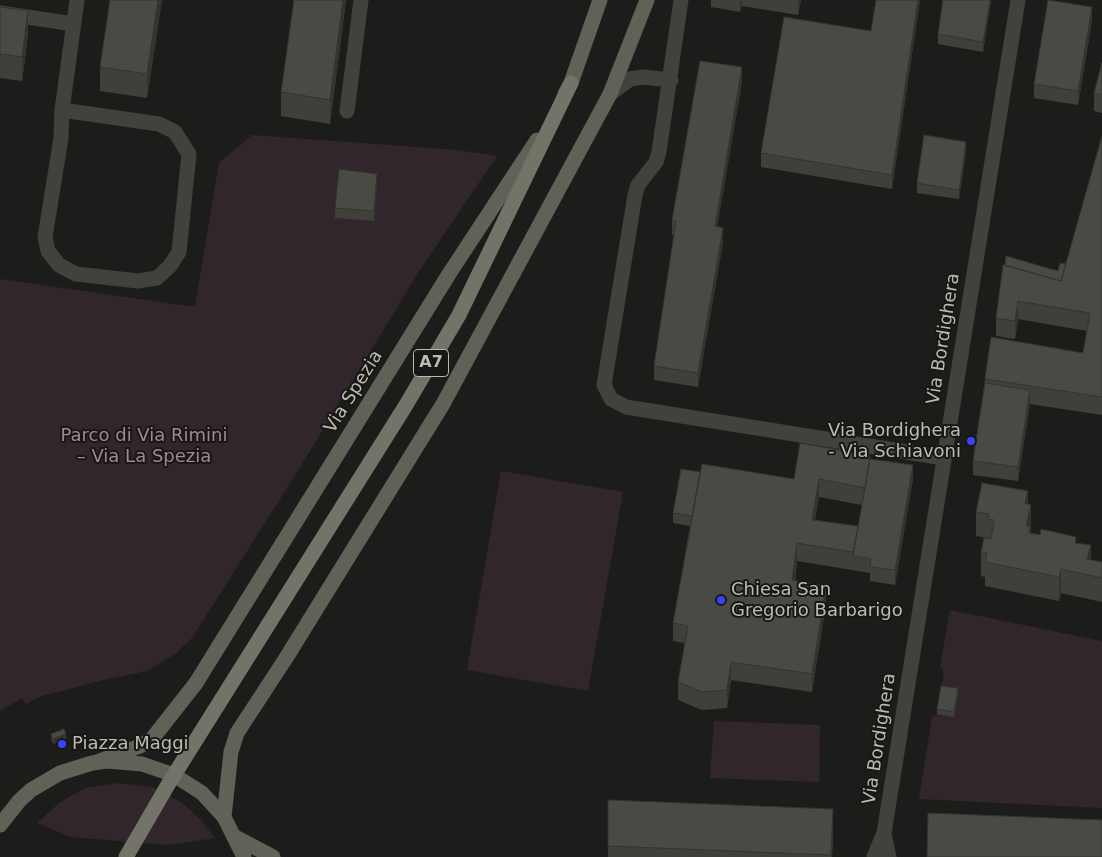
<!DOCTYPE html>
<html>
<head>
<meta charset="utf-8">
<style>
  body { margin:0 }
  canvas { display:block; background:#1c1d1a }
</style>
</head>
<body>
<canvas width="1102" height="857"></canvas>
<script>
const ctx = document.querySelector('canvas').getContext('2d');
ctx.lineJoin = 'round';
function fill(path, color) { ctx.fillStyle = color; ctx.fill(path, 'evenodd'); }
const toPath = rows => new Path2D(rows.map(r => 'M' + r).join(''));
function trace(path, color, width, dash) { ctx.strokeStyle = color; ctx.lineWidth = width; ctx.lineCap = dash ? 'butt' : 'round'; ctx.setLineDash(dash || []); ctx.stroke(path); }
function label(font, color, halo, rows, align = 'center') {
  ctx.font = font + ' "DejaVu Sans",sans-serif'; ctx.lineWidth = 4; ctx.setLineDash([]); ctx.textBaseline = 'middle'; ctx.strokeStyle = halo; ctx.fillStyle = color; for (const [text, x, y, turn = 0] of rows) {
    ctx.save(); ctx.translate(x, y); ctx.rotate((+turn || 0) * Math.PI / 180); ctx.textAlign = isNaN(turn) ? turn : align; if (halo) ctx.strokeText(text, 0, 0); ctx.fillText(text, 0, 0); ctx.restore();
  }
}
const green = toPath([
  [252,135,457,150,497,156,418,273,299,469,192,638,175,654,147,671,103,680,42,696,26,704,22,698,0,711,0,279,195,307,219,163],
  [501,471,623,492,588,691,467,670],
  [950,610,1102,641,1102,808,919,799,932,717,937,714,941,691,944,673,940,667],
  [714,721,820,725,819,782,710,778],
  [118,783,153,787,182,803,200,819,215,838,168,845,71,837,37,823,59,803,85,788]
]);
const minor = toPath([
  [681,0,659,152,656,162,638,185,635,195,604,385,611,399,626,407,944,458],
  [0,13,74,24],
  [610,94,630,79,643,77,671,80],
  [62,110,159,124,175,132,189,154,179,252,170,266,157,278,138,281,76,274,59,265,48,251,45,237,61,138,62,110,77,0],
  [347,111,361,0],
  [884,833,889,857],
  [874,857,884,833,1018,0]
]);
const major = toPath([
  [565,94,571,83,600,0],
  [94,763,140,746,152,739,196,683,449,274,537,140],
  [224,817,231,752,237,733,286,658,443,404,610,94,647,0],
  [0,825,19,801,31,790,60,773,92,763,108,761,142,764,174,775,202,793,224,817,244,857],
  [237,838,273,857]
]);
const highway = toPath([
  [126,857,169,783,406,405,459,315,571,83]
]);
const wall = toPath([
  [110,0,162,0,147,98,100,91,100,67],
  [346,0,330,124,281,116,281,92],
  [711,0,801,0,798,15,742,6,740,12,711,7],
  [920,0,892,189,761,167,761,153,871,31],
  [943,0,991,0,983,52,938,44,938,34],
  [0,7,28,35,22,81,0,78],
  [1092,21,1078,105,1034,98,1034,84],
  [1102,63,1102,113,1094,111,1094,93],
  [742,82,717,227,723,242,698,387,654,380,654,366,674,235,672,235,672,220],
  [1102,136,1102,415,1030,404,1018,481,973,475,973,461,985,379,1083,353,1087,331,1018,319,1015,339,996,336,996,318,1058,271,1066,264],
  [966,151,959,199,917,193,917,183],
  [377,183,374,221,335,218,335,208],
  [870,459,913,479,895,585,870,581,870,573,797,561,795,581,826,604,812,692,731,680,727,708,702,710,678,700,678,682,685,643,673,641,673,623,690,526,673,523,673,513,700,472,794,479],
  [819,497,862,505,858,526,815,520],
  [1028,504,1031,529,1030,533,1076,543,1091,560,1102,562,1102,602,1061,593,1059,601,985,586,985,577,981,576,981,552,988,538,976,536,976,512],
  [958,693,954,717,937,714,937,709],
  [51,734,66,739,53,744,51,739],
  [608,800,833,839,832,857,608,857]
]);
const shadedWall = toPath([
  [158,0,162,0,147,98,147,74],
  [343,0,346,0,330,124,330,100],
  [740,0,742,0,742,6,740,12],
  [799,0,801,0,798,15,798,1],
  [918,0,920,0,892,189,892,175],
  [990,0,991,0,983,52,983,42],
  [1092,7,1092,21,1078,105,1078,91],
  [28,11,28,35,22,81,22,57],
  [742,67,742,82,715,240,715,226],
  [966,142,966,151,959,199,959,190],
  [377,174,377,183,374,221,374,211],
  [723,228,723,242,698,387,698,373],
  [1018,301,1018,319,1015,339,1015,321],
  [1030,390,1030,404,1018,481,1018,467],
  [913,465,913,479,895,585,895,570],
  [819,479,819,497,812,538,812,520],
  [1028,491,1028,515,1025,503],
  [1031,505,1031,529,1030,551,1026,526],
  [797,543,797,561,792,598,792,580],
  [1091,545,1091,570,1087,559],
  [1061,569,1061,593,1059,601,1059,577],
  [826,586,826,604,812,692,812,674],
  [731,662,731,680,727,708,727,690],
  [958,688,958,693,954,717,954,712],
  [66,734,66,739,53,744,53,739],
  [833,809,833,839,832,857,831,857]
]);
const building = toPath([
  [110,0,158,0,147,74,100,67,110,0],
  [294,0,343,0,330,100,281,92,294,0],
  [876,0,918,0,892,175,761,153,784,17,871,31,876,0],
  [943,0,990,0,983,42,938,34,943,0],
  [1048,0,1092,7,1078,91,1034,84,1048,0],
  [0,7,28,11,22,57,0,54,0,7],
  [700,61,742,67,715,226,723,228,698,373,654,366,676,221,672,220,700,61],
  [1102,63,1102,95,1094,93,1102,63],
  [924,135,966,142,959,190,917,183,924,135],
  [1102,136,1102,397,985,379,991,337,1083,353,1090,313,1018,301,1015,321,996,318,1003,265,1061,281,1102,136],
  [339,169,377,174,374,211,335,208,339,169],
  [1006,256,1058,271,1060,263,1066,264,1061,281,1005,265,1006,256],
  [985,383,1030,390,1018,467,973,461,985,383],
  [800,443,870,455,865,488,819,479,812,520,858,526,853,552,797,543,792,580,826,586,812,674,731,662,727,690,702,692,678,682,688,626,673,623,702,464,794,479,800,443],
  [870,459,913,465,895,570,870,567,871,559,853,556,870,459],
  [681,469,700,472,692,516,673,513,681,469],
  [982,483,1028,491,1025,503,1031,505,1026,526,1030,527,1029,533,1040,535,1041,529,1076,537,1075,543,1091,545,1087,559,1102,562,1102,578,1061,569,1059,577,985,562,987,553,981,552,984,538,991,539,994,520,988,519,989,514,976,512,982,483],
  [941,686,958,688,954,712,937,709,941,686],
  [64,729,66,734,53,739,51,734,64,729],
  [608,800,833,809,831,855,608,846,608,800],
  [928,813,1102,820,1102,857,927,857,928,813]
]);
const markers = [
  [971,441,5,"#3a44f6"],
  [721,600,5,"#3a44f6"],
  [62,744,5,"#3a44f6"]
];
const shields = [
  [431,363,35]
];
const shieldNames = [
  ["A7",431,363]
];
const streetNames = [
  ["Via Bordighera",944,339,-81],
  ["Via Spezia",354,392,-58],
  ["Via Bordighera",880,739,-81]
];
const poiNames = [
  ["Via Bordighera",961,431,"right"],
  ["- Via Schiavoni",961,452,"right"],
  ["Chiesa San",731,590],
  ["Gregorio Barbarigo",731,611],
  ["Piazza Maggi",72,744]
];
const parkNames = [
  ["Parco di Via Rimini",144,436],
  ["– Via La Spezia",144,457]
];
fill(green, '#30262c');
trace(minor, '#41423b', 15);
trace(major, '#606157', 15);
trace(highway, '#737367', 15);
fill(wall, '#3f403a');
fill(shadedWall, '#333430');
fill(building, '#494a44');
trace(building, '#333430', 1);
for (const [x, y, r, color] of markers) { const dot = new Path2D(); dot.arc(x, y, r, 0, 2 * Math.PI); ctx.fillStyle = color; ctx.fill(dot); trace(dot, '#171815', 2); }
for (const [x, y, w] of shields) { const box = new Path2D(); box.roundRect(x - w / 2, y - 13.5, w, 27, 4); ctx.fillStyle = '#171815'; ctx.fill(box); trace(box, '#bcbcad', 1); }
label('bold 16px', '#bcbcad', null, shieldNames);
label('18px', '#bcbcad', '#171815', streetNames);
label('18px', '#bcbcad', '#171815', poiNames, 'left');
label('18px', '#a7849b', '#171815', parkNames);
</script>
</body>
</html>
